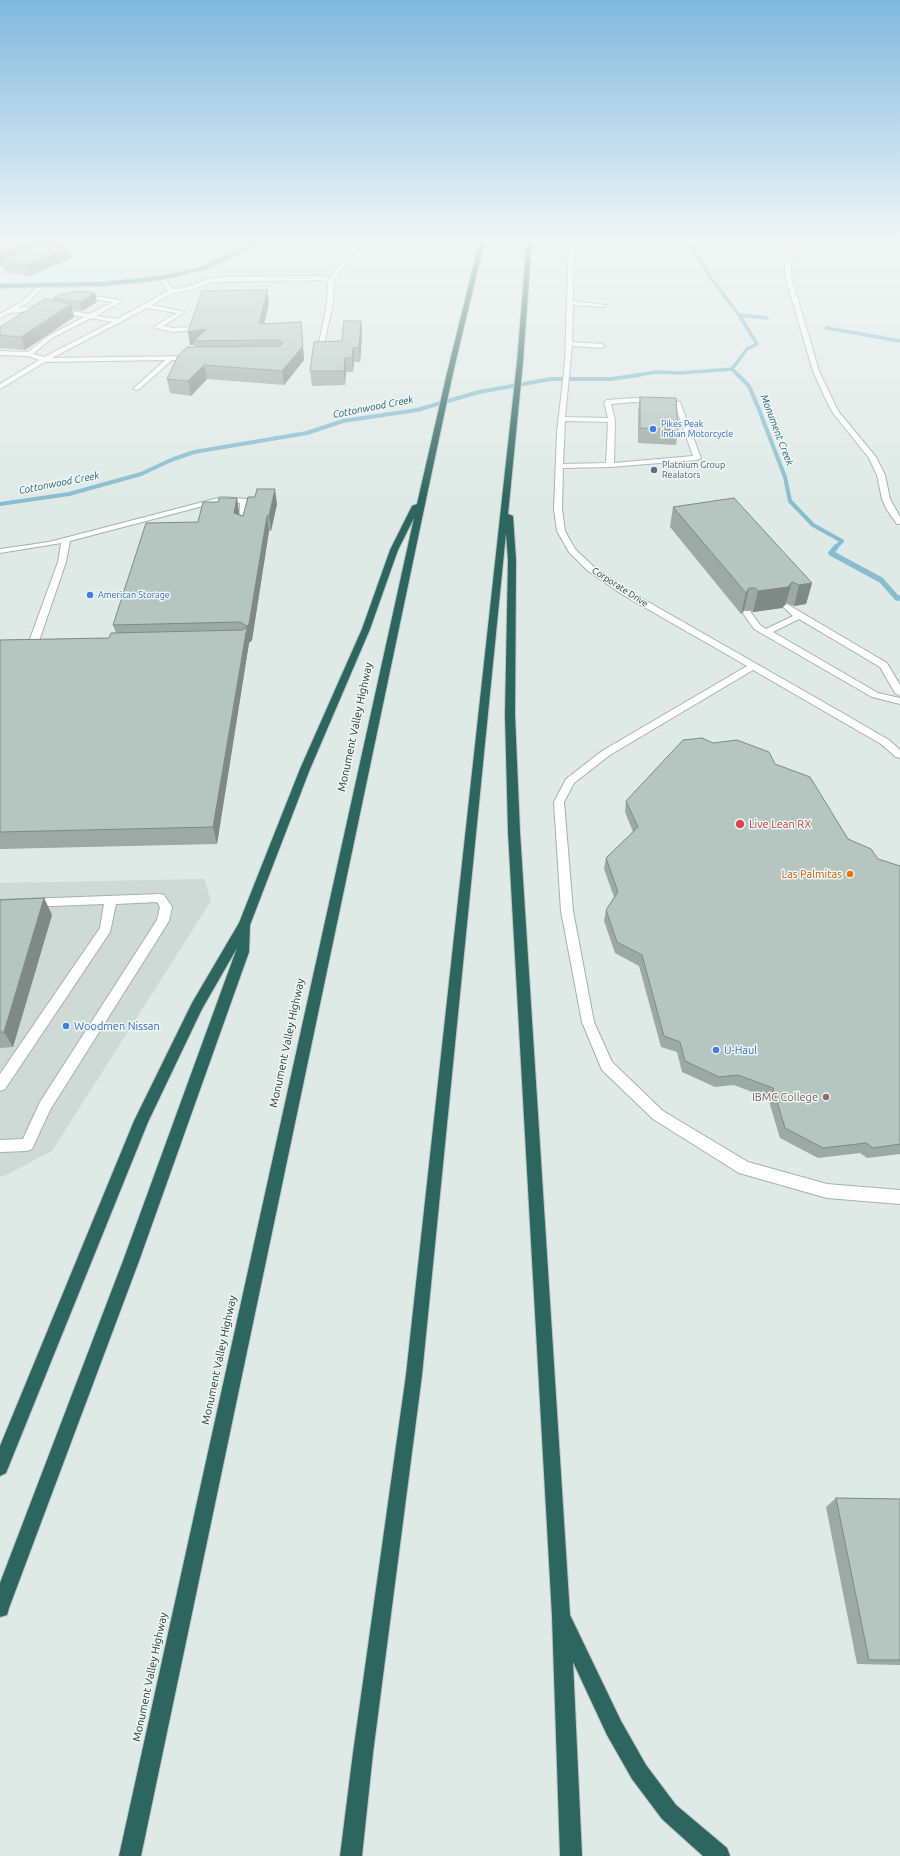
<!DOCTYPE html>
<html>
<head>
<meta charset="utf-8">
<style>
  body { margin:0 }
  canvas { display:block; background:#dfeae6 }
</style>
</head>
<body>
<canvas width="900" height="1856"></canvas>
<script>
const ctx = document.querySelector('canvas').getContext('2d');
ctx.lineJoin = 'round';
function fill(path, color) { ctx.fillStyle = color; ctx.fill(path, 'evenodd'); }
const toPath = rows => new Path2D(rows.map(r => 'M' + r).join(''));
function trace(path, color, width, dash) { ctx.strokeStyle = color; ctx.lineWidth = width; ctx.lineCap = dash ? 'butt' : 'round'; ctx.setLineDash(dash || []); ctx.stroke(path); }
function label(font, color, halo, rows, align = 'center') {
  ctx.font = font + ' Ubuntu,sans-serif'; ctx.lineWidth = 3; ctx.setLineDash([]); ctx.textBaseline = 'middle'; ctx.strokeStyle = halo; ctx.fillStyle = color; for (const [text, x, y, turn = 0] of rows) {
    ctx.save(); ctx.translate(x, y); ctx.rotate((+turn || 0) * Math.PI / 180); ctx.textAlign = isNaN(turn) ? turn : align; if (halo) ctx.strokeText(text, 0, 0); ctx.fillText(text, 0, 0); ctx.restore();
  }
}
const built = toPath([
  [204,879,211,901,52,1151,4,1176,0,1177,0,883]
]);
const streamFar2 = toPath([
  [687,239,711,278,739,315,757,344,747,349,732,369],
  [739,315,767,318],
  [827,328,900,341],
  [732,369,739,376],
  [633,376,656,372,680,373,732,369]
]);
const streamFar1 = toPath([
  [738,375,749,386,758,407,785,477,790,501,813,525,842,541,835,548],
  [0,504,69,494,141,474,171,460,194,452,307,433,343,421,417,410,479,392,551,379,611,379,639,375]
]);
const stream = toPath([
  [836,547,831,553,881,580,897,598,900,598]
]);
const minor = toPath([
  [569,239,601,239,596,244,574,244,573,301,606,305,603,307,573,305,572,342,602,344,605,346,602,348,572,346,565,417,608,418,604,402,607,400,634,398,680,402,701,458,697,460,610,467,563,468,562,509,565,531,575,549,594,567,629,591,846,715,889,740,900,750,900,758,896,757,881,744,753,670,610,755,574,783,564,802,573,911,594,1022,612,1062,663,1111,748,1162,827,1184,900,1190,900,1204,827,1198,739,1173,653,1119,602,1070,582,1022,561,911,554,802,566,779,602,751,747,666,623,595,588,571,569,552,557,531,554,509,557,432,565,363,569,239],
  [634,402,675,405,693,456,614,463,615,420,611,404,634,402],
  [565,421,608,422,606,463,563,464,565,421],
  [822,239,830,239,799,253,791,265,791,276,819,371,838,411,876,457,885,475,890,499,900,517,900,524,897,524,887,510,882,499,877,475,869,458,833,413,826,400,813,371,785,276,785,265,795,251,822,239],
  [357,243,362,244,334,280,333,303,324,344,319,343,327,303,328,281,321,280,213,282,187,291,173,293,152,305,185,312,163,326,174,328,192,327,194,328,194,330,174,332,155,328,155,326,177,313,147,308,52,358,192,356,195,358,192,360,172,360,138,390,133,389,165,360,45,362,0,389,0,384,39,360,28,356,0,355,0,351,28,352,48,336,84,317,40,310,10,313,0,318,0,314,23,301,39,285,44,286,27,303,18,308,40,306,89,314,113,302,78,297,80,294,121,300,121,302,96,316,117,319,168,291,159,277,163,277,173,289,184,288,212,278,226,277,321,276,330,278,357,243],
  [91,318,112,322,44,357,33,354,52,338,91,318],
  [20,261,22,264,0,272,0,268,20,261],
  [222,497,247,499,246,526,239,524,240,503,222,501,70,541,66,562,37,647,35,649,29,649,27,647,58,562,61,543,0,553,0,549,49,542,222,497],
  [787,604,887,663,900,685,900,696,895,693,880,667,799,619,773,632,878,693,900,698,900,704,872,697,754,629,743,613,744,611,750,611,760,625,766,629,793,616,783,607,787,604],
  [160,894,164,895,172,907,169,921,50,1110,32,1149,27,1151,0,1152,0,1140,23,1139,40,1102,157,920,160,907,157,902,116,904,110,932,5,1089,0,1091,0,1074,100,928,104,904,0,908,0,900,160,894]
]);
const major = toPath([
  [263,239,270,239,206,269,161,280,103,286,0,288,0,284,103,282,161,276,202,267,263,239]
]);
const highway = toPath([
  [480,239,485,239,453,373,428,490,141,1856,119,1856,414,518,398,550,370,629,310,769,250,925,249,952,139,1261,9,1608,7,1615,0,1617,0,1583,123,1261,237,948,202,1009,148,1122,6,1473,0,1476,0,1446,134,1121,192,1003,239,923,300,769,362,629,390,550,412,506,417,504,447,373,480,239],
  [527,239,532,239,523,362,508,514,513,516,516,560,515,715,520,832,570,1615,621,1721,646,1765,676,1805,727,1848,730,1856,703,1856,662,1819,632,1779,607,1735,573,1662,582,1856,560,1856,552,1616,508,832,505,715,508,560,506,533,422,1375,373,1753,362,1856,340,1856,353,1753,406,1375,517,362,527,239]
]);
const wall = toPath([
  [0,239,85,239,53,243,72,258,29,276,5,272,3,265,0,266],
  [267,290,269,303,264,324,301,322,304,360,284,385,207,379,191,396,170,393,167,379,195,347,194,345,190,345,202,291],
  [53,298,97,302,82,311,73,310,74,317,25,350,0,348,0,327,54,301],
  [361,321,362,334,360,362,354,362,353,372,346,372,345,385,312,386,310,371,342,341],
  [640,397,678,430,676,445,638,443,638,411],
  [237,498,239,514,243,516,277,504,271,531,269,531,252,640,249,643,217,844,0,849,0,640,109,638,116,633,113,625,198,522,218,502],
  [673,507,812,583,806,604,794,606,786,603,782,608,753,612,750,610,744,610,741,614,670,527],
  [713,743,775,764,848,839,878,859,900,866,900,1154,867,1158,860,1153,818,1158,780,1138,768,1098,734,1085,715,1087,682,1072,677,1052,661,1047,639,966,615,953,604,921,606,910,614,897,604,869,606,858,633,832,625,812,626,801],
  [44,898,52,915,13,1047,0,1048,0,900],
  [836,1498,900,1499,900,1665,857,1664,826,1507]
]);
const shadedWall = toPath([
  [19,239,85,239,43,245,42,241,37,240,39,252,2,260,3,265,0,266,0,254],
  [70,247,72,258,29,276,26,265],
  [267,290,269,303,261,337,259,324],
  [95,293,97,302,82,311,80,302],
  [71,304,74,317,25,350,21,337],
  [361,321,362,334,360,362,359,348],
  [301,322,304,360,284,385,282,371],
  [206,329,194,341,194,345,190,345,188,332],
  [353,348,354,362,353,372,352,358],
  [345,358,346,372,345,385,344,371],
  [204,365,207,379,191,396,188,381],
  [275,489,277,504,271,531,269,516],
  [237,498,239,513,237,529,234,513],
  [267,516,269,531,252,640,249,643,247,626],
  [792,582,786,603,782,608,753,612,758,591],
  [812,583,806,604,794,606,799,585],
  [749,588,744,610,741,614,746,593],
  [247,627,249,643,217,844,213,827],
  [44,898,52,915,13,1047,4,1032]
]);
const building = toPath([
  [0,239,33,239,70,247,26,265,2,260,43,244,42,241,37,240,0,254,0,239],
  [267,290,259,324,301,322,303,346,282,371,204,365,188,381,167,379,178,356,187,347,280,346,283,343,278,340,194,341,206,329,188,332,202,291,267,290],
  [77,291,95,293,80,302,53,298,62,294,77,291],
  [45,299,71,304,21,337,0,335,0,327,45,299],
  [344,321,361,321,359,348,353,348,352,358,345,358,344,371,310,371,314,342,342,341,344,321],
  [640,397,676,398,678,430,640,428,640,397],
  [257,489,275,489,269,516,267,516,249,624,247,626,240,622,113,625,146,523,198,522,203,502,218,502,219,498,237,498,234,513,243,516,248,497,255,497,257,489],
  [734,498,812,583,799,585,792,582,788,587,758,591,755,588,749,588,746,593,673,507,734,498],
  [247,627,213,827,0,832,0,640,109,638,111,633,243,630,247,627],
  [702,738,713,743,737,740,769,752,775,764,810,777,848,839,871,849,878,859,900,866,900,1144,873,1148,866,1143,823,1148,785,1128,773,1088,738,1075,719,1077,685,1061,680,1042,664,1036,642,955,617,942,606,910,618,892,606,858,638,827,626,801,683,740,702,738],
  [44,898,4,1032,0,1032,0,900,44,898],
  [836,1498,900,1499,900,1660,869,1660,836,1498]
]);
const markers = [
  [653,429,4,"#3f7fe0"],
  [654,470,4,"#5c6f8a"],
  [90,595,4,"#3f7fe0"],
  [740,824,5,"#e0444e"],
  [850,874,4,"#e8710a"],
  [66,1026,4,"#3f7fe0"],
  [716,1050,4,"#3f7fe0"],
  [826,1097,4,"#8d6e63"]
];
const farShopnames = [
  ["Pikes Peak",661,424],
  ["Indian Motorcycle",661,434],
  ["American Storage",98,595]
];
const farServicenames = [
  ["Platnium Group",662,465],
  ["Realators",662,475]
];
const farStreetnames = [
  ["Corporate Drive",620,587,33]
];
const farWaternames = [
  ["Cottonwood Creek",373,407,-11],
  ["Monument Creek",777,430,69],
  ["Cottonwood Creek",59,483,-11]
];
const streetNames = [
  ["Monument Valley Highway",355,727,-78],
  ["Monument Valley Highway",287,1043,-78],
  ["Monument Valley Highway",219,1360,-78],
  ["Monument Valley Highway",150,1677,-78]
];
const healthNames = [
  ["Live Lean RX",749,824]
];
const foodNames = [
  ["Las Palmitas",842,874]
];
const shopNames = [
  ["Woodmen Nissan",74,1026],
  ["U-Haul",724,1050]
];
const educationNames = [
  ["IBMC College",818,1097]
];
fill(built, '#cedad5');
trace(streamFar2, '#87becf', 3.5);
trace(streamFar1, '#87becf', 4);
trace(stream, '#87becf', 5.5);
trace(minor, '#a2b2ad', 2);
trace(major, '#bcc4c2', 2);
trace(highway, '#bcc4c2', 2);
fill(minor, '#fff');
fill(major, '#649f95');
fill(highway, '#2d665e');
fill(wall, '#9ca9a4');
fill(shadedWall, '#7f8a86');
fill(building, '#b5c5bf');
trace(building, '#7f8a86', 1);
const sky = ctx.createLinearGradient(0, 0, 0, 499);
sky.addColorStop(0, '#81b8de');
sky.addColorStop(0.48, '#f1f6f4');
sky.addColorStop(1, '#f1f6f400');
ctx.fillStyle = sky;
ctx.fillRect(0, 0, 900, 499);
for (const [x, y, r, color] of markers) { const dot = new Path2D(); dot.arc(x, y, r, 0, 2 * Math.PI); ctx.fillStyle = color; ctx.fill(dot); trace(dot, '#f0f7f4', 1.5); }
label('9px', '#366cbe', '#f0f7f4', farShopnames, 'left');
label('9px', '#4e5e75', '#f0f7f4', farServicenames, 'left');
label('9px', '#213a35', '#f0f7f4', farStreetnames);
label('italic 10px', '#1c5f74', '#f0f7f4', farWaternames);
label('11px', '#213a35', '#f0f7f4', streetNames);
label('11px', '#be3a42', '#f0f7f4', healthNames, 'left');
label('11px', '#c56008', '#f0f7f4', foodNames, 'right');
label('11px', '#366cbe', '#f0f7f4', shopNames, 'left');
label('11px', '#785e54', '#f0f7f4', educationNames, 'right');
</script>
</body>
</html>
